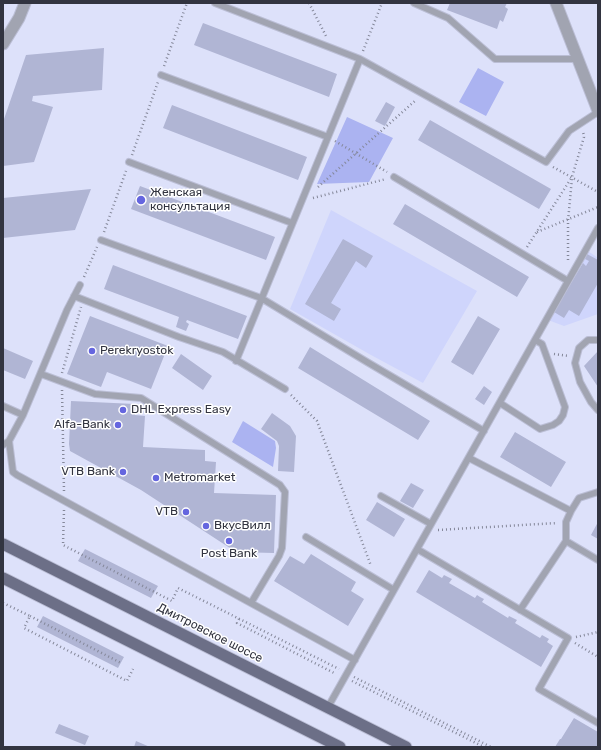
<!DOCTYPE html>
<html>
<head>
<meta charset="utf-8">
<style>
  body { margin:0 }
  #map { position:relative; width:601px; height:750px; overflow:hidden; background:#dde1fa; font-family:Rubik,sans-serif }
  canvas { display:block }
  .frame { position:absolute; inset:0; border:4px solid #323440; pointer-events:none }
</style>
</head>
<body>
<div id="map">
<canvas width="601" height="750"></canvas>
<div class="frame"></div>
</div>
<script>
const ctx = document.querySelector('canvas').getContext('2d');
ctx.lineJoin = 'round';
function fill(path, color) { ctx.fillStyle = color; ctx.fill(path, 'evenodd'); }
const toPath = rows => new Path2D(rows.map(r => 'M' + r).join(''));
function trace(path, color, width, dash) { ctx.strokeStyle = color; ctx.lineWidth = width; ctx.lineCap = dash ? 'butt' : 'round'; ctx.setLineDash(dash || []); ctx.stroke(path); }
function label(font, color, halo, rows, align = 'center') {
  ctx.font = font + ' Rubik,sans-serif'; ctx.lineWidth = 3; ctx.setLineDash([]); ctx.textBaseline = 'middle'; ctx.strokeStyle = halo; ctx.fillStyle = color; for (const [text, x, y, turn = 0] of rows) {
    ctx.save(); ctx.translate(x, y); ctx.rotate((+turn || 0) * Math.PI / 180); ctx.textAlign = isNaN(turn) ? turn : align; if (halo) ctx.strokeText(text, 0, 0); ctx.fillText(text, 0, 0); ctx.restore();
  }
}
const built = toPath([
  [331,210,477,291,423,383,371,355,290,309],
  [588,251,598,258,598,314,564,326,548,320]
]);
const green = toPath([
  [478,68,504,82,486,116,459,102],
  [347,117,393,138,369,182,317,184],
  [243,421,275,441,276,448,273,467,232,442]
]);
const building = toPath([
  [450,3,507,3,505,7,508,9,503,22,500,20,497,29,447,10],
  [203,23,337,74,329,97,194,45],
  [104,48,102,90,33,96,32,101,53,107,34,162,3,166,3,122,26,55],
  [386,102,395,107,385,126,375,121],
  [172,105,307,157,298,180,163,128],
  [430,120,551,189,539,209,418,140],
  [140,186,275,237,266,260,131,209],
  [91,189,75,230,3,238,3,198],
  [405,204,529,277,517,297,393,224],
  [343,239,373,256,366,268,356,261,331,303,341,309,334,321,305,304],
  [587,254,598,260,598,283,579,316,569,310,564,318,554,312,583,263,586,266,589,261,585,259],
  [113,265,247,316,238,339,187,320,186,322,189,324,186,331,176,327,179,317,104,289],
  [90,316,168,346,151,389,107,372,101,387,67,374],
  [478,316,500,329,473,375,451,362],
  [310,347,430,421,418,440,298,368],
  [3,348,33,361,25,379,3,370],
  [598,351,598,387,584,366],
  [181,354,212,376,203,390,172,368],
  [484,386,492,392,484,405,475,399],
  [71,401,135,404,135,415,145,416,143,447,205,450,205,461,216,462,214,493,276,495,274,553,236,552,141,490,70,451,69,444],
  [272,413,290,426,296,436,294,472,278,471,279,446,277,441,261,429],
  [515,432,566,462,551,487,500,457],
  [411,483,424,490,413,508,400,501],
  [377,502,405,519,394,537,366,520],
  [598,522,598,539,591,535],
  [85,549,158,586,151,598,78,561],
  [311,554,356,582,351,591,364,599,348,626,274,581,290,556,304,564],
  [429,570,442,578,444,575,452,579,449,583,475,598,477,595,480,597,484,599,482,602,508,618,509,616,517,620,515,623,540,638,542,635,549,639,547,642,553,646,541,667,416,592],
  [43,616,124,657,118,668,37,627],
  [574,718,598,732,598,747,555,747,560,739,561,739],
  [59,724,89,736,85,745,55,733],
  [136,741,150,747,134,747]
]);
const path = toPath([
  [309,3,326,36],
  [363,51,382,3],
  [164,66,187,3],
  [335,141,387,172],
  [132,155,158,82],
  [553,167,598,192],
  [318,187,416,100],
  [313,198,386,179],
  [104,232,126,171],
  [537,232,598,207],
  [527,247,572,177,584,137,583,131],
  [568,260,568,221,572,178],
  [84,277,97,247],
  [554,354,569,356],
  [62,373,81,307],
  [62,390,64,491],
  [291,395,317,421,371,566],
  [64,510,63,545,172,601,178,588,339,669],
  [438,530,557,523],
  [3,603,30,616,24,628,127,681,133,669],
  [30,616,121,663],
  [239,619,237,623,336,674],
  [576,637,598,632],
  [575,643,598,657],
  [354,677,491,747],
  [352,681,484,747]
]);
const service = toPath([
  [215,3,360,59,546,162,569,131,598,112],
  [414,3,448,18,495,59,578,59],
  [161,75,328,137],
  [129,162,292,223],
  [394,177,568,281],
  [101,240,261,298,367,362,484,431],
  [74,296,179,337,223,352,285,389],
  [598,340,588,340,579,348,575,363,580,382,591,402,598,410],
  [236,361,360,59],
  [41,374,95,394,141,398,280,485,285,492,282,548,279,556,251,603],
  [500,403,540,429,553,425,559,421,563,415,565,407,542,344,535,340],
  [3,406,23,415],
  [9,441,13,472,17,475,355,660],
  [3,445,9,441,23,415,67,310,80,285],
  [469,458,571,511,579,498,598,492],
  [381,496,431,524],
  [571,511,566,522,566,541,598,560],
  [306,537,394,590],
  [417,549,568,638,539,689,598,723],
  [520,610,566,541],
  [328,707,598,228]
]);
const minor = toPath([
  [3,44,19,18,25,3]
]);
const tertiary = toPath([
  [556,3,598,111]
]);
const primary = toPath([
  [3,544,406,747],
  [3,578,340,747]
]);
const markers = [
  [141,200,5,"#6566df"],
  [92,351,4,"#6566df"],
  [123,410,4,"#6566df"],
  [118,425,4,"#6566df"],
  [123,472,4,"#6566df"],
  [156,478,4,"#6566df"],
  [186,512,4,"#6566df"],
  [206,526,4,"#6566df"],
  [229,541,4,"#6566df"]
];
const poiNames = [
  ["Женская",150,193],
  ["консультация",150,207],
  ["Perekryostok",100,351],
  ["DHL Express Easy",131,410],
  ["Alfa-Bank",110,425,"right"],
  ["VTB Bank",115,472,"right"],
  ["Metromarket",164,478],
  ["VTB",178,512,"right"],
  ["ВкусВилл",214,526],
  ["Post Bank",229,554,"center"]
];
const streetNames = [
  ["Дмитровское шоссе",210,633,27]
];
fill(built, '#cfd5fc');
fill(green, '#abb3f1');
fill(building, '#b0b5d4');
trace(service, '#bbbed5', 8);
trace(minor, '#bbbed5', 13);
trace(tertiary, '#bbbed5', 13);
trace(primary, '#bbbed5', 13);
trace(path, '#848799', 2.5, [1, 3]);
trace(service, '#a1a4b1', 6);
trace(minor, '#a1a4b1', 11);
trace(tertiary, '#a1a4b1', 11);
trace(primary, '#6c6f87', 11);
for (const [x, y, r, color] of markers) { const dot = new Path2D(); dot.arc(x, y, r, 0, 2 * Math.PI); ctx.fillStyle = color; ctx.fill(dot); trace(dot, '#fff', 1.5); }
label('12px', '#323440', '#fff', poiNames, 'left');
label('12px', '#323440', '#fff', streetNames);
</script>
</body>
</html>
